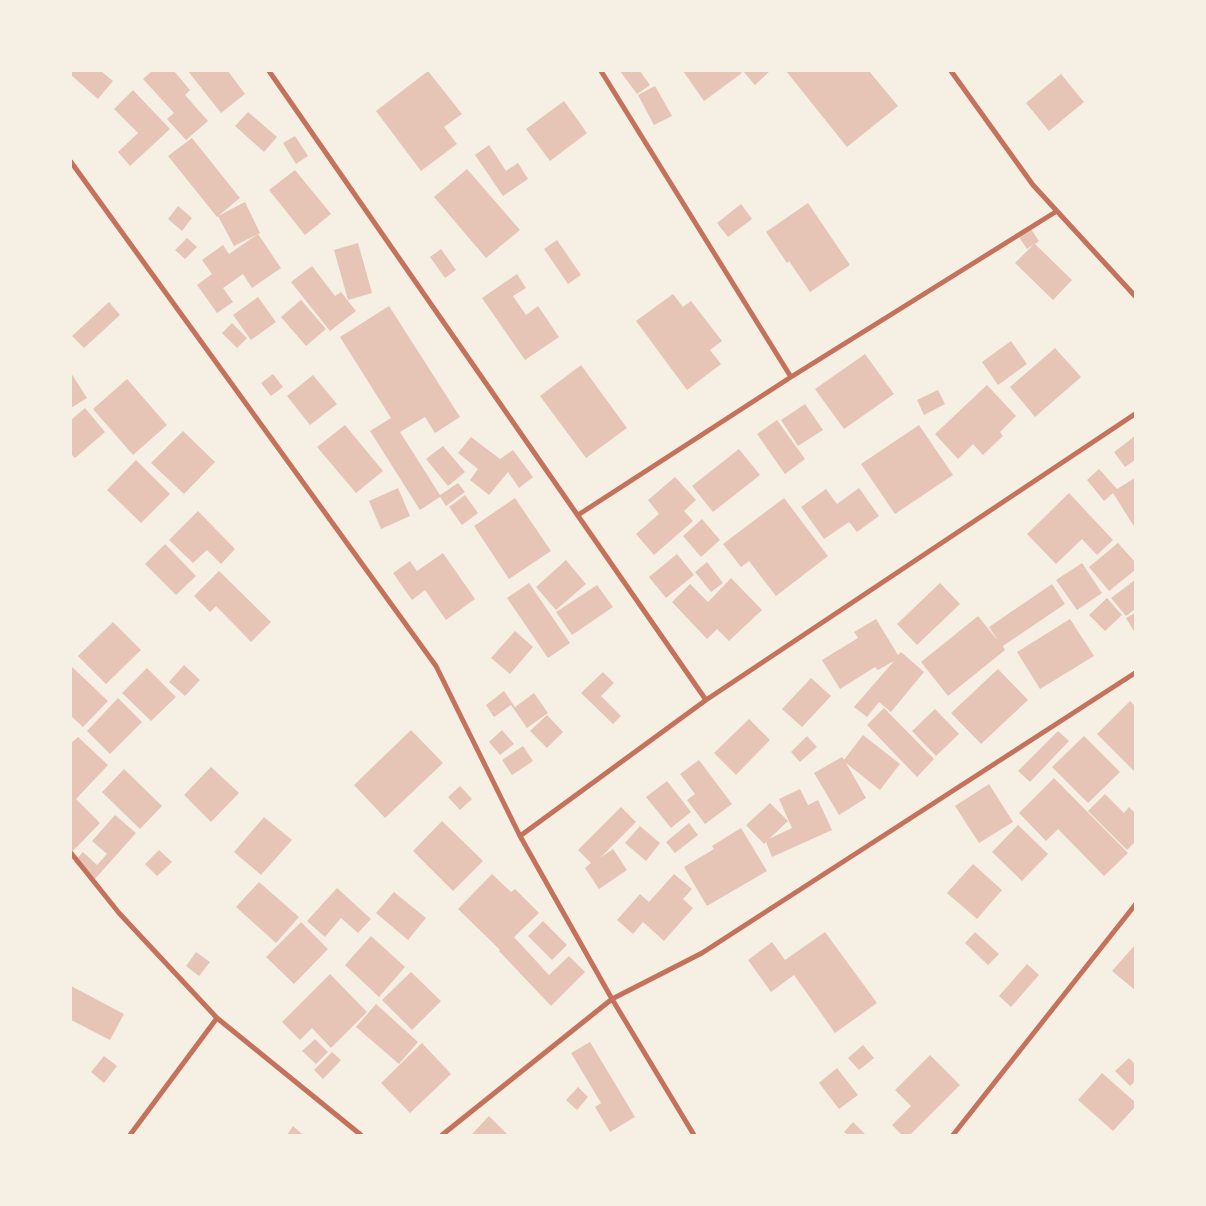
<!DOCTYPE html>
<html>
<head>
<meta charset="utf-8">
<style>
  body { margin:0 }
  #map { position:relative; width:1206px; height:1206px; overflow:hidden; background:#f6efe4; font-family:"Exo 2",sans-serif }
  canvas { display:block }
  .frame { position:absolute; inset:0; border:72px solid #f6efe4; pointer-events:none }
</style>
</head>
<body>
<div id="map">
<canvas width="1206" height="1206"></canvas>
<div class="frame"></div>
</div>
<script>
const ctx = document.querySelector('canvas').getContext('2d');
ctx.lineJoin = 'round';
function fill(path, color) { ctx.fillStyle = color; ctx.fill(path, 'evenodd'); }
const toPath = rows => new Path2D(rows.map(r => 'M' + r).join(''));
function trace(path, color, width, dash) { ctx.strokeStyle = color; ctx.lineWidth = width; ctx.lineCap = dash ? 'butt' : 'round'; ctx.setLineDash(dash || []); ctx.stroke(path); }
const building = toPath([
  [71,71,101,71,113,81,98,99,71,75],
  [152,71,174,71,190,90,185,95,208,121,186,140,167,119,174,113,143,79],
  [188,71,228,71,245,94,221,113],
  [428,71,462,114,444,127,457,144,421,171,376,111],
  [620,71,640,71,650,85,637,94],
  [683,71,740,71,742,73,704,101],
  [743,71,770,71,755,85],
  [786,71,869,71,898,106,847,147],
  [1061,74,1084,102,1049,131,1026,103],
  [655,86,672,116,654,125,638,95],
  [133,90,170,129,130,166,118,152,138,133,114,109],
  [564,101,587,133,550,161,526,129],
  [248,112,277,137,264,152,235,126],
  [295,136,308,156,296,164,283,143],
  [192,138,240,198,217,217,168,156],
  [489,145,506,171,518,163,528,179,503,196,475,155],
  [467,169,520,230,486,258,434,197],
  [295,170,331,214,305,235,269,190],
  [245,202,260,233,234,246,218,216],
  [808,203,850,265,810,292,789,261,787,263,766,232],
  [741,204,752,219,728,237,717,223],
  [178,206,192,218,182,231,168,219],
  [1031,229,1039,241,1035,244,1072,280,1053,300,1015,263,1034,244,1027,249,1019,237],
  [258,234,281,268,252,288,243,274,223,288,233,302,217,313,197,285,212,274,202,260,223,245,229,254],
  [187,238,197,247,185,259,175,250],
  [557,240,581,275,568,284,544,249],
  [358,243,372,293,348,300,334,250],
  [441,249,456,270,445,278,430,257],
  [312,266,335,296,341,292,356,311,330,331,291,282],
  [517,274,526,288,513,296,526,315,538,306,559,337,525,360,482,298],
  [673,294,683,307,691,301,722,341,710,350,721,364,687,390,636,321],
  [258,297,276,322,251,340,233,315],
  [301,300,326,329,306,346,281,317],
  [109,302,120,315,84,348,72,336],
  [389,306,460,417,435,433,425,417,400,432,440,495,458,483,465,492,446,506,440,497,420,510,370,431,391,418,340,337],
  [232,323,247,338,237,348,222,333],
  [1011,341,1027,364,998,385,982,362],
  [1055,348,1081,377,1035,417,1010,387],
  [865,354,894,394,844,429,815,389],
  [581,365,627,428,586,458,540,396],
  [71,373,87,398,71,408],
  [273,374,283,387,271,396,261,383],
  [313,375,337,404,310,425,287,396],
  [127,379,167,425,133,455,93,409],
  [987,385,1016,416,1000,432,1003,436,983,455,973,444,958,459,935,434],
  [938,390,945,404,924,415,917,400],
  [805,404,823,430,798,446,781,420],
  [85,408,105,432,75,458,71,454,71,420],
  [777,420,805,459,785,474,757,434],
  [345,425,383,471,356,493,317,447],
  [919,425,953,475,895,514,861,464],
  [183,431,215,462,184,494,151,463],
  [1135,436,1135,460,1125,467,1114,452],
  [471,437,500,459,513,450,533,477,519,488,508,472,489,495,470,480,478,469,458,453],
  [443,446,465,472,448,486,426,459],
  [739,449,760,475,713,512,692,486],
  [136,460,170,494,141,523,107,490],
  [1099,469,1117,489,1135,478,1135,528,1113,493,1104,501,1087,480],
  [675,477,696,500,684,511,693,521,654,555,636,534,659,514,648,500],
  [398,488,410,516,381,529,369,501],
  [859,488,879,516,857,532,849,522,824,539,801,507,826,489,837,504],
  [1069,493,1113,540,1097,555,1082,539,1056,564,1027,534],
  [465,495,478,513,462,525,449,507],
  [515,498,551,551,509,579,474,526],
  [784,498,828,556,776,596,749,561,741,567,723,544],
  [198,511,235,549,221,564,207,550,193,563,169,540],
  [702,519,720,540,701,557,683,536],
  [1118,543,1135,562,1135,570,1109,591,1089,567],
  [165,544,196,576,176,595,145,564],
  [443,553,475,599,446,620,425,590,412,600,393,573,410,561,417,571],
  [677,554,694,575,666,598,649,577],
  [566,560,586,584,556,610,536,587],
  [707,562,723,583,711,592,695,572],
  [1082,563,1102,593,1077,610,1056,580],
  [219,571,271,622,251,642,216,606,210,612,194,596],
  [731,578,762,610,729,641,717,629,707,639,672,602,690,584,708,602],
  [1135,580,1135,609,1126,616,1111,598],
  [529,583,570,643,548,658,507,598],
  [940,583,960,604,917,645,897,624],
  [1052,584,1065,604,1003,646,1005,650,948,696,921,662,978,616,999,642,989,627],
  [597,585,613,607,572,635,556,612],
  [1107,598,1122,615,1105,631,1089,615],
  [1135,613,1135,633,1126,618],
  [876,619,898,655,901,652,924,672,891,712,879,702,867,717,854,707,894,661,878,670,875,667,840,689,822,660,858,638,854,632],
  [1070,619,1094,656,1040,689,1017,652],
  [113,622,141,650,106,684,78,656],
  [515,631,533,647,510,674,491,658],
  [184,665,200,680,185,696,169,682],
  [71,666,108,701,83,727,71,716],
  [147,668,176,697,151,721,122,693],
  [998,669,1028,700,981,744,951,713],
  [603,672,614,683,601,696,621,716,613,724,581,693],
  [811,678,831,696,802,727,782,709],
  [504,691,515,707,534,693,548,713,527,728,511,705,494,717,486,705],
  [118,698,142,722,110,754,87,731],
  [1130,701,1135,706,1135,772,1097,734],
  [884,708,934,759,917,777,867,725],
  [935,709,959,734,936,756,912,731],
  [547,715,563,732,547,748,530,731],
  [749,719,770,740,736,775,714,753],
  [411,730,443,763,385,818,354,785],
  [502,730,514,744,500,755,489,742],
  [1058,731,1069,741,1030,782,1018,771],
  [863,735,900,764,880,790,846,763,866,798,839,815,814,773,842,757,844,760],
  [807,736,817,747,800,762,791,752],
  [1084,736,1120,772,1088,803,1052,767],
  [78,737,108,765,76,799,100,823,73,851,71,849,71,743],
  [523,746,533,761,512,775,502,760],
  [699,760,732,804,705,824,687,800,695,794,680,774],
  [211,767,239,793,211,822,184,795],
  [124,769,162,806,140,829,102,792],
  [1054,778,1128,853,1104,876,1058,829,1046,841,1019,813],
  [667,781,691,812,671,828,646,797],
  [989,784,1013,822,979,843,955,806],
  [460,786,472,799,460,810,448,797],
  [800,789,808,805,818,800,832,830,772,857,766,842,764,844,746,825,770,803,788,821,769,839,792,828,779,799],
  [1105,794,1124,813,1129,807,1135,813,1135,842,1127,850,1088,811],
  [621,807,636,822,600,858,613,849,627,870,599,889,585,868,591,863,578,850],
  [115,815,136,833,94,880,74,862,83,852,97,865,107,854,92,841],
  [264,817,292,840,261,875,234,852],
  [442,821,483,861,453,891,413,851],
  [689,823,698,835,675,853,666,842],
  [1018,825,1048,854,1022,881,992,852],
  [640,826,660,843,646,861,625,843],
  [741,828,767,871,707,906,684,867,714,849,712,846],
  [159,850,172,862,157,876,145,864],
  [973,864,1002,890,977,919,947,893],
  [492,874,511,892,515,889,539,913,514,937,549,975,569,956,585,972,551,1006,499,951,500,950,458,909],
  [674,874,692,889,683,899,693,908,664,941,643,922,633,934,617,920,640,894,649,902],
  [259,882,299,917,276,943,236,907],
  [337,888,371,919,358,933,341,918,325,937,307,921],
  [394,892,426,918,408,940,376,913],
  [543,921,567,945,552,960,528,936],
  [301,922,328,949,294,984,266,957],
  [825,932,877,1003,835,1033,794,975,771,992,748,960,772,942,785,960],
  [975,932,999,954,988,965,965,943],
  [371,936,405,967,379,997,345,965],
  [1135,945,1135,990,1112,971],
  [196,952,210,962,199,976,186,966],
  [1027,964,1039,975,1011,1007,999,996],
  [411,972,441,1001,412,1030,382,1000],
  [330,974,367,1012,331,1048,312,1028,300,1040,282,1022],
  [71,986,124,1014,110,1040,71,1020],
  [376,1004,418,1042,399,1064,356,1027],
  [315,1039,328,1052,316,1064,302,1051],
  [590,1042,635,1117,610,1132,595,1107,601,1103,571,1053],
  [422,1043,451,1074,410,1113,381,1083],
  [863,1045,874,1058,859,1070,848,1058],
  [332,1052,341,1060,323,1079,314,1070],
  [930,1055,960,1085,910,1135,902,1135,892,1125,911,1106,895,1090],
  [104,1056,117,1066,104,1083,91,1072],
  [1129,1058,1135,1064,1135,1081,1130,1086,1115,1071],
  [837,1068,858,1095,839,1109,819,1083],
  [1102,1073,1135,1102,1135,1107,1113,1131,1078,1100],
  [578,1087,588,1097,577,1110,566,1100],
  [489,1116,508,1135,471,1135],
  [853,1122,866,1135,848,1135,844,1132],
  [293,1126,302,1134,301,1135,287,1135]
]);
const minor = toPath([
  [269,71,706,700],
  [601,71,791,377],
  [951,71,1033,185,1135,296],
  [71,162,436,666,520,836,612,999,694,1135],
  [578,515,791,377,1057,211],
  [520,836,706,700,1135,414],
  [71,853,119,913,217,1018,361,1135],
  [130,1135,217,1018],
  [442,1135,612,999,702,953,1135,673],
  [953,1135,1135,905]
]);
fill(building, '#e6c5b7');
trace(minor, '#c5725c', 5);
</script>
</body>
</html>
